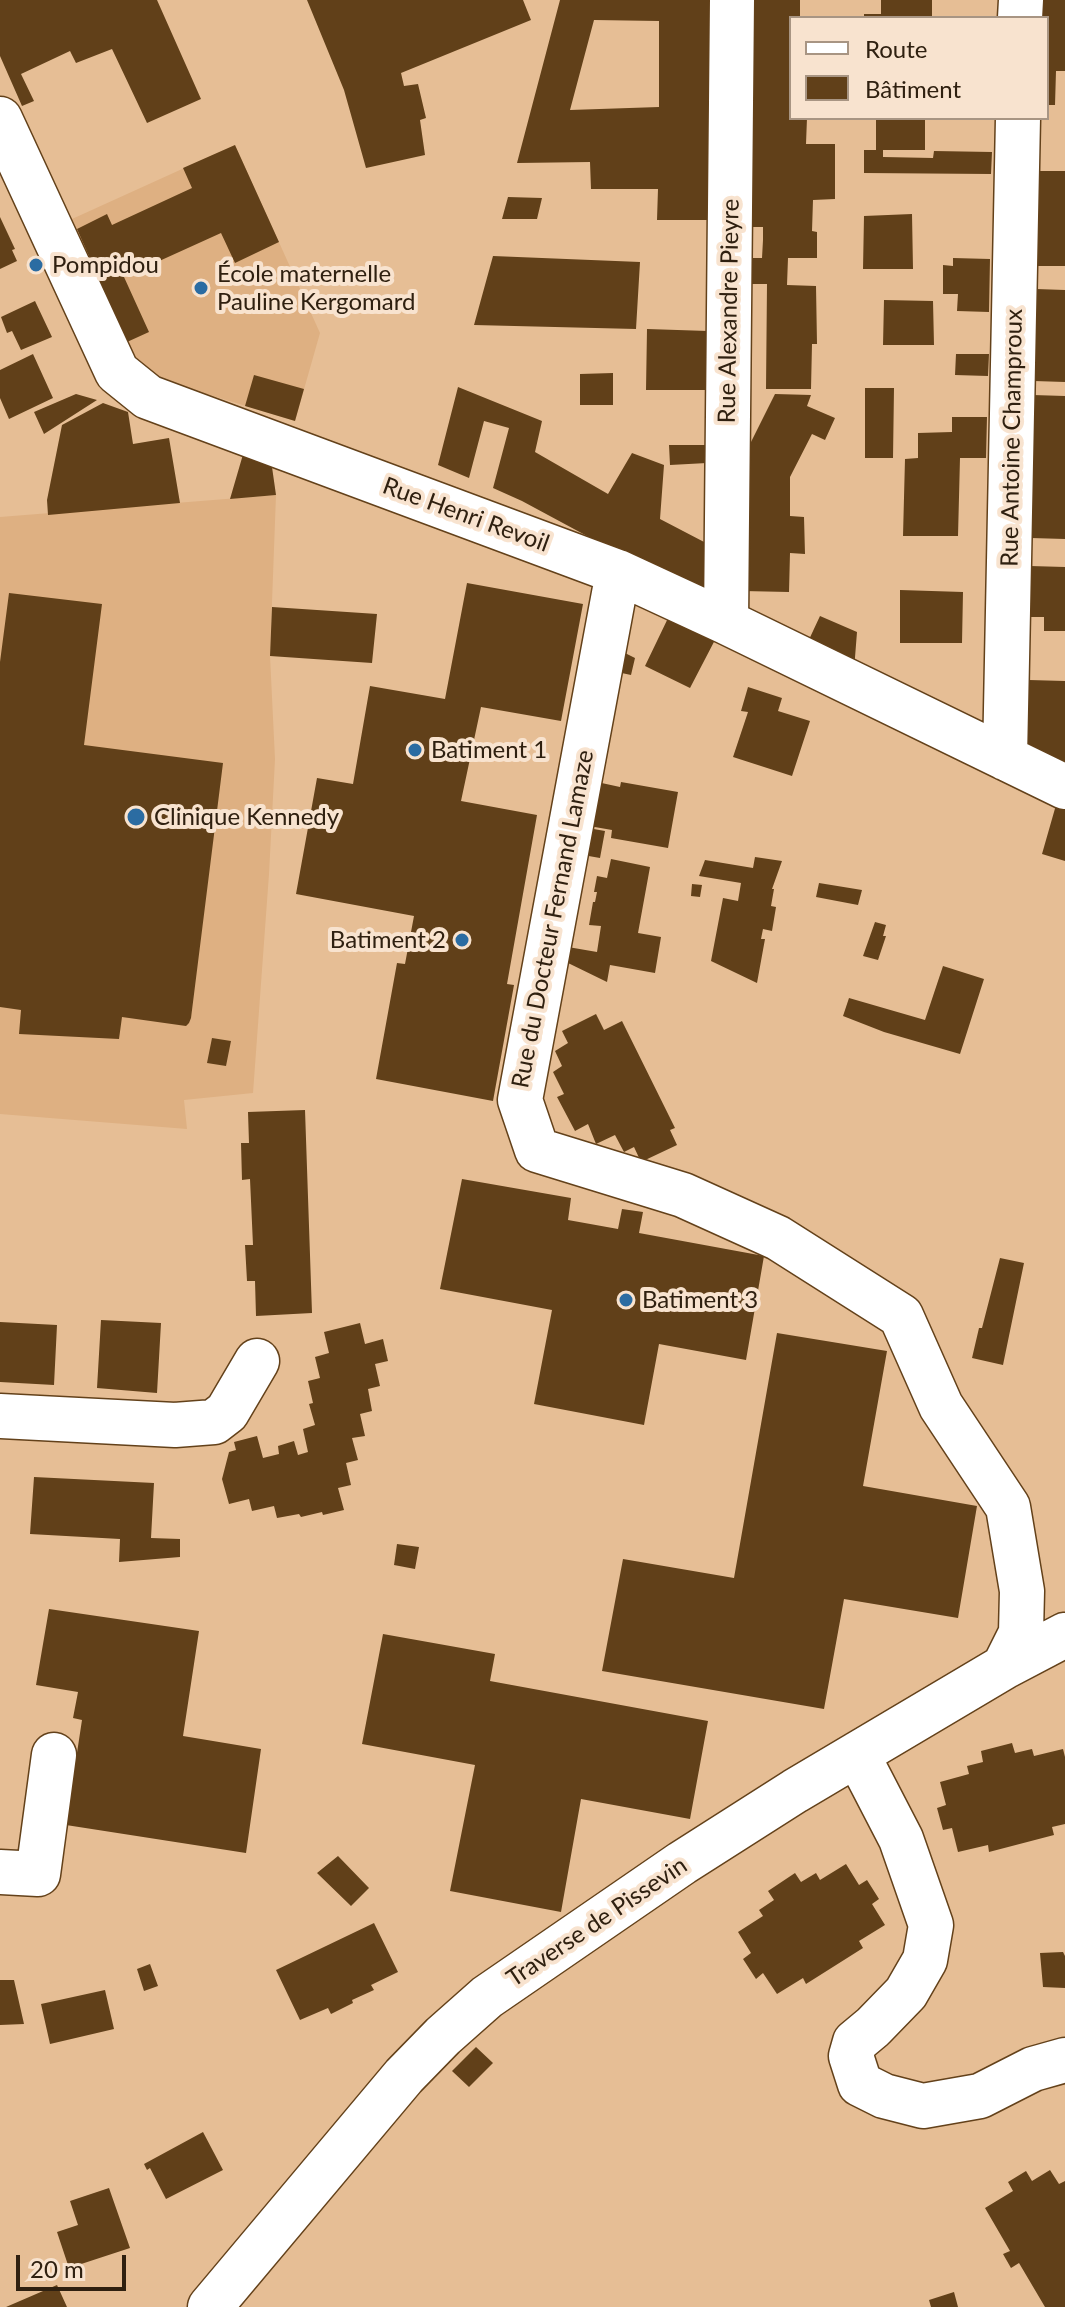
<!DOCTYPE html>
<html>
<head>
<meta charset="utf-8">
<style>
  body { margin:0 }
  #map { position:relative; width:1065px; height:2307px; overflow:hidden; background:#e6be95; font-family:Lato,sans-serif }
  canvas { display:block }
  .legend { position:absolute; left:789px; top:16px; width:260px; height:104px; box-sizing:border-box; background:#f8e3cf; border:2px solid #a89583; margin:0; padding:10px 14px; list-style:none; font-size:24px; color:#2f2010 }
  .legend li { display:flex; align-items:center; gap:16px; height:40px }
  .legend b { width:40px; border:2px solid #a89583 }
  .scale { position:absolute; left:16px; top:2255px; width:110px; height:36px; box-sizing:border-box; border:4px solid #2f2010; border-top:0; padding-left:10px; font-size:24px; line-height:28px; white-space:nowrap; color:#2f2010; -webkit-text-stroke:6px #f8e3cf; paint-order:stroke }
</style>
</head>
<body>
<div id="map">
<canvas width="1065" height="2307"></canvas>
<ul class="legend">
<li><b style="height:10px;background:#fff"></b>Route</li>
<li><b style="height:22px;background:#614019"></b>Bâtiment</li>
</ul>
<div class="scale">20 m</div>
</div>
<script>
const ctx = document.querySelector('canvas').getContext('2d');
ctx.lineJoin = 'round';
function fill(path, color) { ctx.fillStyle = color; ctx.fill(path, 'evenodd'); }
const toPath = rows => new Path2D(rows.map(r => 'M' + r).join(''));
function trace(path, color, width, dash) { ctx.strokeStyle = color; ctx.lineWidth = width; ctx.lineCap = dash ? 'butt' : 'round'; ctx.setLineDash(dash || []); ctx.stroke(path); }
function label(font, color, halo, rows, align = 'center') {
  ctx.font = font + ' Lato,sans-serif'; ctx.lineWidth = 8; ctx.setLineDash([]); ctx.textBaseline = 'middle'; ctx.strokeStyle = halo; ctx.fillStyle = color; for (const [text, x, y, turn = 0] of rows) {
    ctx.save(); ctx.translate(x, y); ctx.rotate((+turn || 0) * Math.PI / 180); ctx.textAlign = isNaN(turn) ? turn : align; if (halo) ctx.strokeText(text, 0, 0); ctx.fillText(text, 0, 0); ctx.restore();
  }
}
const built = toPath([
  [235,145,320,333,295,421,141,374,72,219],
  [276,495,270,656,275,759,269,874,253,1093,184,1100,187,1129,0,1114,0,517]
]);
const building = toPath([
  [0,0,157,0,201,99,147,123,112,49,76,63,70,51,21,74,34,101,22,106,0,56],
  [307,0,523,0,531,20,401,73,404,86,418,84,426,118,420,120,425,155,366,168,344,90],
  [560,0,712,0,710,220,657,220,658,189,591,189,590,162,517,163],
  [594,20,659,21,659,107,570,110],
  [753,0,800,0,800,18,791,18,791,118,807,118,806,144,835,144,835,199,813,200,812,231,817,232,817,258,788,258,787,285,816,286,817,344,812,344,811,389,766,389,767,284,748,284,749,258,762,258,763,240,763,227,749,227],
  [881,0,932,0,932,18,864,18,864,14,881,14],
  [1040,0,1065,0,1065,71,1056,71,1055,105,1047,105,1047,18,1039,18],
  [876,118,925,118,925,150,883,150,883,157,933,158,934,151,992,152,991,174,864,173,864,150,876,150],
  [235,145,279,242,235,263,221,233,124,277,149,332,127,342,77,229,107,214,112,225,192,188,183,168],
  [1037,171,1065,171,1065,266,1036,266],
  [508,197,542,198,537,219,502,219],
  [912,214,913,269,863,269,864,216],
  [0,217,15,249,12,250,17,261,0,269],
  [493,256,640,262,636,329,474,325],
  [953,258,990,259,989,312,957,311,958,294,943,294,943,265,953,266],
  [1036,289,1065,290,1065,382,1034,381],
  [884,300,933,301,934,345,883,345],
  [35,301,52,337,21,350,12,331,7,333,1,317],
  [647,329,708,331,707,390,646,390],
  [33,354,53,398,9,419,0,398,0,370],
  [956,354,989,354,988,376,955,375],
  [613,373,613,405,580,405,580,374],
  [254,375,304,389,295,421,245,406],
  [458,387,542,421,535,452,608,494,632,453,664,465,660,519,706,543,704,599,522,501,493,488,509,428,484,421,469,478,438,465],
  [865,388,894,388,893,458,865,458],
  [76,394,97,400,44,434,34,412],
  [775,394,811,395,807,406,835,418,825,440,812,434,790,477,790,516,804,517,805,554,790,553,789,592,743,591,745,454],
  [1033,395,1065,396,1065,539,1031,538],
  [103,403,128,412,133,444,169,438,180,503,48,515,47,500,62,425],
  [952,417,987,417,986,458,960,458,958,536,903,536,905,459,918,458,918,433,952,432],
  [669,445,707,445,707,463,670,465],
  [244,451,271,460,276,495,230,499],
  [1030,566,1065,567,1065,631,1044,631,1044,617,1029,617],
  [467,583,583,604,561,721,481,707,461,801,537,815,507,984,514,985,493,1101,376,1079,397,963,405,964,414,916,296,894,317,778,353,784,370,686,445,699],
  [900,590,963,592,962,643,900,643],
  [9,593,102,604,84,745,223,763,191,1018,189,1023,186,1026,122,1017,119,1039,19,1034,21,1010,0,1007,0,662],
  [272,607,377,614,372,663,270,656],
  [670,614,716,638,690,688,645,666],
  [820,616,857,632,854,670,806,646],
  [621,651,635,658,631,675,617,672],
  [1029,680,1065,681,1065,773,1027,752],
  [748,687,782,698,778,711,810,721,792,776,733,757,748,712,741,711],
  [597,782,620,787,621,782,678,792,668,848,611,838,612,830,589,826],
  [1056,805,1065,809,1065,861,1042,854],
  [588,828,605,831,600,858,583,855],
  [755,857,782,861,772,889,774,889,771,906,776,907,772,931,763,929,761,939,765,939,757,983,711,961,723,898,738,901,741,883,699,876,705,860,753,868],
  [611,859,650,867,638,933,661,937,655,973,610,965,607,982,566,962,568,947,597,952,601,926,589,925,593,902,595,902,597,892,594,892,597,876,607,878],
  [819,883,862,890,858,905,816,897],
  [692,884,702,885,700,897,691,896],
  [875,922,886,925,883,936,886,936,878,960,863,956],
  [943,966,984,979,960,1054,884,1032,843,1016,849,998,925,1020],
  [596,1014,604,1030,622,1021,675,1128,670,1130,677,1145,641,1162,634,1147,624,1152,615,1135,596,1144,588,1124,575,1131,557,1097,564,1094,553,1072,562,1066,555,1051,568,1043,562,1031],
  [212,1038,231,1041,226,1066,207,1063],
  [305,1110,312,1313,256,1316,255,1281,247,1281,245,1245,253,1245,250,1179,242,1180,241,1143,249,1143,248,1112],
  [462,1179,571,1198,568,1220,618,1229,622,1209,643,1212,639,1233,764,1256,746,1360,659,1344,644,1425,534,1404,552,1310,440,1289],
  [1000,1258,1024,1263,1003,1365,972,1358,979,1328,982,1328],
  [101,1320,161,1323,157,1393,97,1388],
  [0,1322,57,1325,54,1385,0,1382],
  [360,1323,365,1344,383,1339,388,1361,375,1364,380,1386,368,1389,372,1411,360,1414,365,1436,352,1438,358,1460,346,1463,351,1485,338,1488,344,1510,323,1515,322,1512,301,1517,299,1514,277,1518,274,1506,252,1511,249,1499,229,1504,222,1479,229,1452,236,1450,234,1442,257,1436,263,1458,279,1454,278,1446,294,1441,298,1455,308,1452,303,1429,315,1425,309,1404,313,1403,308,1381,320,1378,315,1357,329,1353,324,1332],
  [777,1333,887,1351,863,1486,977,1506,958,1618,844,1599,824,1709,602,1671,623,1559,734,1578],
  [34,1477,154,1483,151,1538,180,1539,180,1557,119,1562,120,1539,30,1534],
  [397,1544,419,1547,415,1569,394,1565],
  [49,1609,199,1631,183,1736,261,1749,246,1853,66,1825,82,1720,73,1718,78,1692,36,1685],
  [383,1634,495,1654,490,1681,708,1721,690,1819,581,1799,561,1912,450,1891,475,1765,362,1744],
  [1012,1743,1015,1753,1032,1749,1034,1756,1063,1749,1065,1757,1065,1824,1052,1827,1054,1835,989,1852,988,1845,958,1852,952,1828,943,1830,937,1808,946,1805,940,1782,969,1774,967,1766,983,1762,981,1751],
  [338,1856,369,1888,351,1906,317,1873],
  [846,1864,859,1885,867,1880,879,1899,872,1904,885,1925,859,1941,863,1948,806,1984,803,1978,777,1994,763,1973,756,1979,743,1959,751,1953,738,1932,763,1916,759,1910,774,1900,768,1891,795,1873,801,1882,816,1873,820,1880],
  [374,1923,398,1972,371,1985,374,1990,352,2000,353,2003,331,2014,328,2008,300,2020,276,1970],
  [1063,1952,1065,1956,1065,1988,1043,1987,1040,1953],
  [150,1964,158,1986,144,1991,137,1969],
  [0,1980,14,1980,24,2024,0,2025],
  [105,1990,114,2029,50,2044,41,2004],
  [476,2047,493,2063,469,2087,452,2071],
  [203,2132,223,2170,166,2199,150,2168,147,2170,144,2164],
  [1050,2170,1059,2184,1065,2181,1065,2307,1045,2307,1019,2263,1011,2268,1003,2254,1010,2251,985,2208,1013,2191,1008,2182,1026,2171,1032,2181],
  [109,2188,130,2248,69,2268,57,2232,78,2225,70,2201],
  [57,2285,67,2307,6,2307],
  [954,2292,958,2307,931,2307,929,2300]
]);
const minor = toPath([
  [1020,18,1021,0],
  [0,119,117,372,148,397,618,572,726,622,1065,787],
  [618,572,520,1100,537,1150,683,1195,778,1238,901,1316,941,1406,1008,1507,1022,1591,1021,1633,1004,1667],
  [726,622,732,0],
  [1005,758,1018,118],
  [0,1416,175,1425,214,1422,227,1412,257,1361],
  [857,1754,901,1839,931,1925,925,1960,906,1993,873,2027,855,2042,851,2056,860,2084,884,2096,923,2106,980,2096,1033,2069,1065,2060],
  [0,1872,38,1874,54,1755],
  [210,2307,404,2076,443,2036,487,1997,682,1863,795,1791,1004,1667,1065,1635]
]);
const markers = [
  [36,265,8,"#2b6ca2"],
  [201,288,8,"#2b6ca2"],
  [415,750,8,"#2b6ca2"],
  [136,817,10,"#2b6ca2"],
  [462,940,8,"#2b6ca2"],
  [626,1300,8,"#2b6ca2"]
];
const poiNames = [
  ["Pompidou",52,265],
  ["École maternelle",217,274],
  ["Pauline Kergomard",217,302],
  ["Batiment 1",431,750],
  ["Clinique Kennedy",154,817],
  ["Batiment 2",446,940,"right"],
  ["Batiment 3",642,1300]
];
const streetNames = [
  ["Rue Alexandre Pieyre",729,311,-89],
  ["Rue Antoine Champroux",1012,438,-89],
  ["Rue Henri Revoil",466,515,20],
  ["Rue du Docteur Fernand Lamaze",553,919,-79],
  ["Traverse de Pissevin",597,1922,-34]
];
fill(built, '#deb082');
fill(building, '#614019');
trace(minor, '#63411a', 47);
trace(minor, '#fff', 44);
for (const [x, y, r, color] of markers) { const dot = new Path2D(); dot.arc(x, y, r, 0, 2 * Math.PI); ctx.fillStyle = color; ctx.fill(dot); trace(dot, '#f8e3cf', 3); }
label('24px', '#2f2010', '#f8e3cf', poiNames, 'left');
label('24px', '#2f2010', '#f8e3cf', streetNames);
</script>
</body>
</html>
